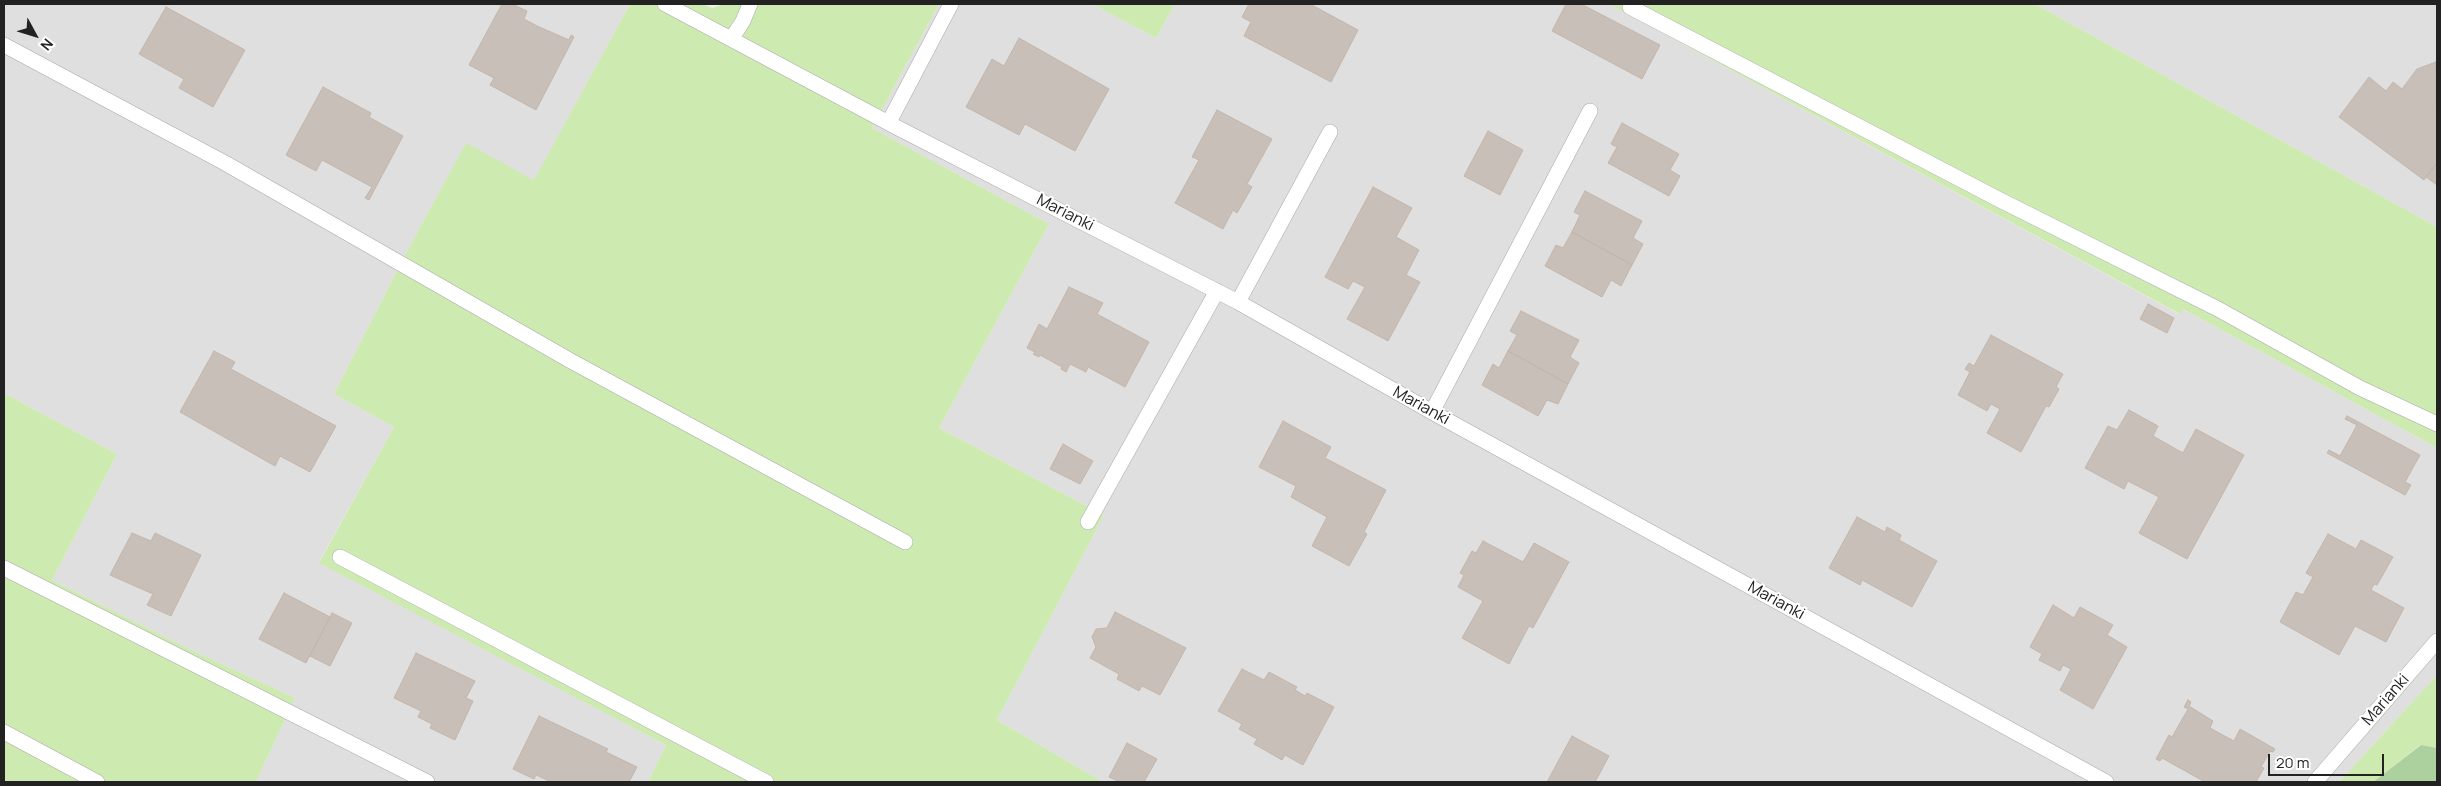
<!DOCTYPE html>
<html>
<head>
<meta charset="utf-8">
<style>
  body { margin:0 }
  #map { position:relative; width:2441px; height:786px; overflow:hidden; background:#f2efe9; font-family:Manrope,sans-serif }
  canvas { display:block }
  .frame { position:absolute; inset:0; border:5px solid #222; pointer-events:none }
  .north { position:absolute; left:10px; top:10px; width:50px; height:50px; -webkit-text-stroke:4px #fff; paint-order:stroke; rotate:129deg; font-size:14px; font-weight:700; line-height:20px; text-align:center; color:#222 }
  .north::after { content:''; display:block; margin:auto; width:18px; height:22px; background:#222; clip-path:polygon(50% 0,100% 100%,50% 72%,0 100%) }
  .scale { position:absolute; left:2268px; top:754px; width:116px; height:22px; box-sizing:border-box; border:2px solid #222; border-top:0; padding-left:6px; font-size:15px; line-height:18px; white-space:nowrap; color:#222; -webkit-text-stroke:4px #fff; paint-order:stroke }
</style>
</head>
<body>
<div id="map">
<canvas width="2441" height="786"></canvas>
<div class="frame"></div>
<div class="north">N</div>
<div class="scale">20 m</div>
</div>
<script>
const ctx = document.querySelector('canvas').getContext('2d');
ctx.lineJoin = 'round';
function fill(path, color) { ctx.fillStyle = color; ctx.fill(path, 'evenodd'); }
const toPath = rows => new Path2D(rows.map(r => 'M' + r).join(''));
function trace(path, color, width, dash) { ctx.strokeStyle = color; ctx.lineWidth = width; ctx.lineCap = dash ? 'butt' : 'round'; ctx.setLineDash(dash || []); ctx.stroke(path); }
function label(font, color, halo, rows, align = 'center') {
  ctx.font = font + ' Manrope,sans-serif'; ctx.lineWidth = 4; ctx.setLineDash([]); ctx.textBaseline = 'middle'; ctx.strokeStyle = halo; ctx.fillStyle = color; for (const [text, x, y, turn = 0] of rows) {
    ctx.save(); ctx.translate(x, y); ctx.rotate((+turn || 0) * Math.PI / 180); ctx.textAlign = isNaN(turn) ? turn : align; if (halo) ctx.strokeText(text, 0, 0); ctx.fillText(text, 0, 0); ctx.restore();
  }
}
const residential = toPath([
  [4,4,630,4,534,181,466,144,405,255,334,394,394,427,319,562,666,745,648,782,256,782,295,698,183,646,52,580,117,454,4,393],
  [939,4,1092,4,1156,38,1175,4,1609,4,2179,314,2183,309,2437,448,2437,675,2339,782,1103,782,997,720,1104,515,939,428,1049,224,872,128],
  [2035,4,2437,4,2437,227]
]);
const grass = toPath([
  [630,4,702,4,712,8,725,4,939,4,872,128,1049,224,939,428,1104,515,997,720,1103,782,648,782,666,745,319,563,394,427,334,394,405,255,466,143,534,180],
  [1092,4,1175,4,1156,38],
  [1609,4,2035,4,2437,227,2437,448,2183,309,2180,314],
  [4,393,117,454,52,580,183,646,295,698,256,782,4,782],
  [2437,675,2437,748,2420,745,2373,782,2339,782]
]);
const forest = toPath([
  [2421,745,2437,748,2437,782,2373,782]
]);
const building = toPath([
  [502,4,512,4,527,11,524,19,537,26,569,40,571,35,574,37,536,110,490,85,494,78,469,65,502,4],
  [1249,4,1310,4,1358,30,1331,82,1244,36,1251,22,1242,17,1249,4],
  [1566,4,1581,4,1660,45,1642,79,1552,31,1566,4],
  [166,7,245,50,213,107,179,88,184,79,139,54,166,7],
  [1019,38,1109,89,1075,151,1025,124,1019,135,966,107,992,59,1004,66,1019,38],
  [2436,62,2437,163,2424,180,2339,117,2369,77,2386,91,2393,82,2402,89,2417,69,2436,62],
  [323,87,371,113,369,117,403,136,369,200,365,198,372,187,322,160,316,171,286,155,323,87],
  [1217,110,1272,139,1247,184,1252,187,1237,213,1233,210,1223,229,1175,203,1199,160,1192,157,1217,110],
  [1622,123,1679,154,1670,170,1680,176,1669,196,1608,163,1617,147,1611,144,1622,123],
  [1488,131,1523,150,1500,195,1464,176,1488,131],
  [2437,163,2437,185,2426,177,2437,163],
  [1373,187,1412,208,1396,237,1419,250,1406,275,1420,282,1388,341,1347,319,1365,287,1353,281,1348,289,1325,277,1373,187],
  [1585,191,1642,221,1633,238,1643,244,1632,265,1572,232,1580,215,1574,212,1585,191],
  [1572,232,1632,265,1621,286,1611,280,1602,297,1545,266,1556,245,1563,248,1572,232],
  [1069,287,1103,303,1097,314,1149,342,1125,387,1088,367,1086,372,1070,364,1066,372,1061,369,1062,367,1040,355,1039,357,1033,354,1035,352,1027,348,1039,324,1047,329,1069,287],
  [2148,304,2174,318,2167,333,2140,319,2148,304],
  [1521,311,1579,340,1570,357,1579,363,1568,384,1508,351,1517,335,1510,331,1521,311],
  [1991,335,2063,374,2056,387,2059,389,2049,407,2046,406,2021,452,1987,433,2000,409,1991,404,1987,411,1958,395,1970,372,1965,369,1969,363,1974,366,1991,335],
  [214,351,235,362,231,369,336,426,310,472,280,456,275,466,180,412,214,351],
  [1508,351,1568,384,1558,404,1547,400,1538,416,1482,385,1493,364,1499,368,1508,351],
  [2129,410,2158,426,2153,436,2183,453,2196,429,2244,455,2187,559,2139,533,2159,497,2128,481,2124,489,2085,468,2108,426,2117,430,2129,410],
  [2347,416,2420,455,2405,482,2411,485,2405,495,2327,453,2329,450,2340,456,2357,425,2345,419,2347,416],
  [1283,421,1331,447,1325,458,1386,490,1364,532,1367,534,1349,566,1312,546,1327,517,1291,497,1296,486,1259,467,1283,421],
  [1063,444,1093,461,1080,484,1050,469,1063,444],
  [1857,517,1885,532,1887,527,1901,535,1899,540,1937,561,1912,607,1862,580,1860,585,1829,568,1857,517],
  [132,533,151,541,155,533,201,555,171,616,147,605,153,594,110,575,132,533],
  [2328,534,2356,549,2361,540,2393,557,2377,585,2374,584,2371,590,2404,608,2386,642,2355,626,2339,655,2280,622,2296,592,2303,595,2313,577,2306,573,2328,534],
  [1483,541,1523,562,1534,543,1569,562,1533,628,1529,626,1509,664,1462,638,1483,601,1458,587,1464,575,1460,573,1472,551,1476,553,1483,541],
  [284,593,330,617,306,663,259,639,284,593],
  [2053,605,2074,618,2080,607,2113,625,2107,635,2127,647,2093,709,2060,690,2071,669,2063,665,2060,671,2039,660,2042,654,2030,647,2053,605],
  [1115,612,1186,648,1160,695,1142,686,1139,691,1117,679,1119,674,1090,658,1096,647,1092,637,1096,629,1107,628,1115,612],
  [332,613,352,623,330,666,310,656,332,613],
  [416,653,475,681,466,698,473,701,455,740,430,728,432,724,418,717,421,711,394,698,416,653],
  [1242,669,1264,680,1269,672,1297,687,1295,690,1305,696,1307,693,1334,707,1303,765,1285,755,1282,760,1254,744,1257,739,1239,729,1242,724,1218,711,1242,669],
  [2188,700,2191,702,2189,706,2213,721,2210,728,2234,741,2240,729,2275,749,2273,752,2270,751,2261,767,2264,768,2256,782,2205,782,2162,758,2160,761,2156,759,2169,735,2172,737,2188,709,2184,707,2188,700],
  [539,716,608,749,606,752,637,767,629,782,551,782,536,775,534,779,513,769,539,716],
  [1572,736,1609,756,1595,782,1547,782,1572,736],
  [1127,743,1157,759,1144,782,1120,782,1109,777,1127,743]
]);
const lane = toPath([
  [665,4,898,128,1238,302,1432,412,2106,782],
  [1630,7,2000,200,2218,309,2360,388,2437,424],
  [732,38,743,21,750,4],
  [4,45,225,163,571,361,905,542],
  [889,122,951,4],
  [1238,302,1330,132],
  [1432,412,1590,111],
  [1088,522,1217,291],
  [340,557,766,782],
  [4,568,427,782],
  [4,732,97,782],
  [2315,782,2437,641]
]);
const streetNames = [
  ["Marianki",1065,213,27],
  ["Marianki",1421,406,29],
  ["Marianki",1776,601,29],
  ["Marianki",2386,700,-49]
];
fill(residential, '#e0dfdf');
fill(grass, '#cdebb0');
fill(forest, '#add19e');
fill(building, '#c7bfb8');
trace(building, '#c4b6ab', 1);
trace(lane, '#a9a9a9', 16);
trace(lane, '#fff', 15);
label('16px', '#222', '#fff', streetNames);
</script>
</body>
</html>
